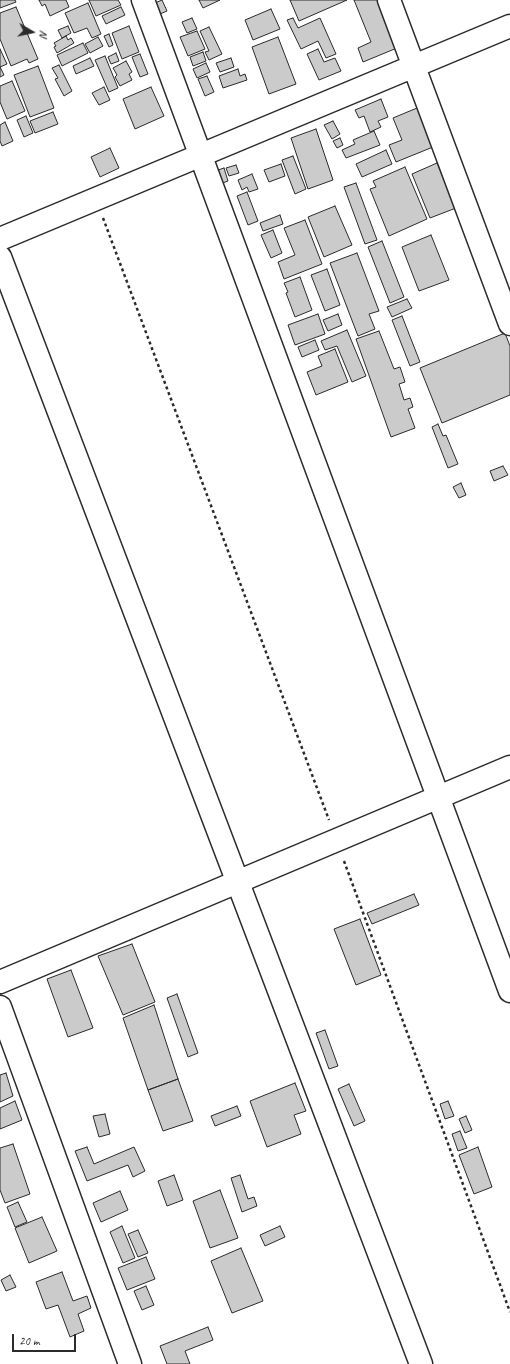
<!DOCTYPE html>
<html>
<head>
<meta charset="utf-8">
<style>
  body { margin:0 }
  #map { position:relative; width:510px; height:1364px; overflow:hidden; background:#fff; font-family:Caveat,sans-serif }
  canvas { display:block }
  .north { position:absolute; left:12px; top:12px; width:40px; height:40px; -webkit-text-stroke:3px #fff; paint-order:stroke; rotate:99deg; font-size:11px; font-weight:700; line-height:16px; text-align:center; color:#2b2b2b }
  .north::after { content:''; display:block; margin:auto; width:14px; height:18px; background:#2b2b2b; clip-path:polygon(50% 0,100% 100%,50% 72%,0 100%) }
  .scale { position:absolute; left:12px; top:1334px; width:64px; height:18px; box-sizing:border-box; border:2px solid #2b2b2b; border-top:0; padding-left:5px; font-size:12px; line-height:14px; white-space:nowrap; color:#2b2b2b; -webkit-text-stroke:3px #fff; paint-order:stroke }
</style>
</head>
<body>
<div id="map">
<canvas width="510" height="1364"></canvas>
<div class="north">N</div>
<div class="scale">20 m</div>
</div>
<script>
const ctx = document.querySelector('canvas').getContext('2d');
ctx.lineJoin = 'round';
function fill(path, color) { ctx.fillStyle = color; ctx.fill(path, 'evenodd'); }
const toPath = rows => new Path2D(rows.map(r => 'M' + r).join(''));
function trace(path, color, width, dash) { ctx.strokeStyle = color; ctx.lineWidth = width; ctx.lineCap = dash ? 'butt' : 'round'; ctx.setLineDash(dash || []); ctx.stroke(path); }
const building = toPath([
  [0,0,15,0,16,2,0,8,0,0],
  [39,0,66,0,69,7,50,16,45,4,42,6,39,0],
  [89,0,118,0,121,5,96,16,89,0],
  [162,0,167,11,160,14,155,3,162,0],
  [199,0,220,0,203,8,199,0],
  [290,0,347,0,299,21,290,0],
  [354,0,378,0,397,48,363,62,358,48,371,42,354,0],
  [88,3,101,34,92,38,87,28,74,33,65,13,88,3],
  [16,7,38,59,29,63,27,59,11,66,0,39,0,13,16,7],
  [121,7,125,15,106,24,102,16,121,7],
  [271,9,280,29,253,40,245,20,271,9],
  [192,18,197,29,187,33,182,22,192,18],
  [293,18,298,28,320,18,336,54,326,58,318,41,301,49,287,20,293,18],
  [68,26,71,33,62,38,58,30,68,26],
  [129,26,139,52,122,59,112,33,129,26],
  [209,27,222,54,209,60,205,52,209,51,200,31,209,27],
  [197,31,205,49,188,56,180,37,197,31],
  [109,34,113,45,109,47,104,36,109,34],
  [66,36,68,40,71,38,74,43,57,53,54,47,56,46,54,43,66,36],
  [98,37,103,46,90,53,85,44,98,37],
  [278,37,296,84,269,94,252,47,278,37],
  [83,43,88,53,62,66,57,55,83,43],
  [0,49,7,64,0,67,4,75,0,77,0,49],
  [318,49,324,62,335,58,341,71,319,80,307,54,318,49],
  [203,52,206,61,193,66,190,57,203,52],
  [116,53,119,61,111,64,108,57,116,53],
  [140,54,148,74,140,77,132,57,140,54],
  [105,56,118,88,109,92,95,60,105,56],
  [90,58,94,66,76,74,73,66,90,58],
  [231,58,234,67,220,72,216,63,231,58],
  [126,61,132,72,129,74,132,80,120,86,115,77,117,75,113,68,126,61],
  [206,63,210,72,197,78,193,69,206,63],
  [59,65,72,91,64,96,55,79,58,78,52,68,59,65],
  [38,66,54,108,30,117,14,75,38,66],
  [238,69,240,76,245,74,247,80,223,88,219,76,238,69],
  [207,76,214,92,205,96,198,79,207,76],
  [12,81,25,111,7,119,0,102,0,86,12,81],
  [104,87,110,100,99,105,92,93,104,87],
  [151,87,164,116,135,129,123,99,151,87],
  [381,99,388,117,378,121,381,127,370,132,364,116,359,118,355,110,381,99],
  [417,108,433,147,396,162,389,145,402,140,393,118,417,108],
  [53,112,58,124,35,133,30,121,53,112],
  [26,116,33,133,24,137,17,120,26,116],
  [333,121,340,134,332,139,324,125,333,121],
  [5,122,13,141,2,146,0,141,0,125,5,122],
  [316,129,333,180,308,189,291,138,316,129],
  [374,131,380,145,346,158,342,150,355,144,353,140,374,131],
  [340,138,343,145,337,148,333,141,340,138],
  [110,148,119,168,100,177,91,157,110,148],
  [386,150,392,164,362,177,356,164,386,150],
  [293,156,306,189,295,194,282,160,293,156],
  [437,163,456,208,430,218,412,174,437,163],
  [281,164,285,176,269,182,264,170,281,164],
  [236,165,239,173,229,176,226,168,236,165],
  [405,167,427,219,389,236,370,189,376,187,373,181,405,167],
  [224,168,228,181,220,184,215,171,224,168],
  [252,174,258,189,249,192,247,187,242,190,238,180,252,174],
  [356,183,377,240,365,244,344,187,356,183],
  [247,192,258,221,248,225,237,196,247,192],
  [335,206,352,245,324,257,308,217,335,206],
  [280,215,283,224,263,231,260,223,280,215],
  [305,220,322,264,284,279,278,262,295,255,284,228,305,220],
  [273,230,282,253,271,258,261,235,273,230],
  [431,235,449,280,419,291,402,247,431,235],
  [382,241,404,297,390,303,368,247,382,241],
  [357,253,379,311,369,314,375,329,358,336,330,263,357,253],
  [327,269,340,305,325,311,311,275,327,269],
  [300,277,312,310,295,317,286,293,288,292,284,283,300,277],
  [407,299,412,308,392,317,387,307,407,299],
  [318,314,325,334,295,345,288,325,318,314],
  [338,314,342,325,328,331,323,320,338,314],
  [402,316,420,362,410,366,392,320,402,316],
  [347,330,366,376,352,382,337,346,325,350,321,341,347,330],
  [379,331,394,369,400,367,405,382,399,384,404,400,410,398,413,407,408,409,415,428,391,437,356,339,379,331],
  [505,333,510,346,510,395,442,423,420,368,505,333],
  [315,340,319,350,302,357,298,347,315,340],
  [335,349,348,382,316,395,307,372,322,366,318,356,335,349],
  [438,424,443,436,446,435,458,464,448,468,432,427,438,424],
  [503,466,508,475,494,481,490,471,503,466],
  [461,483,466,495,459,498,453,487,461,483],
  [414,894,419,905,372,924,367,913,414,894],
  [360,919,381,975,356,985,334,929,360,919],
  [132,944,155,1002,123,1015,98,956,132,944],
  [71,970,93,1028,68,1037,47,979,71,970],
  [177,994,198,1053,188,1057,167,998,177,994],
  [154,1005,178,1079,148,1090,123,1018,154,1005],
  [325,1030,338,1066,329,1069,316,1033,325,1030],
  [6,1073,13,1096,0,1102,0,1075,6,1073],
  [178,1079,193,1121,163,1131,148,1090,178,1079],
  [295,1083,306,1111,294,1115,301,1134,267,1147,250,1101,295,1083],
  [349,1084,365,1121,354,1126,338,1089,349,1084],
  [15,1101,22,1120,0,1129,0,1108,15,1101],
  [448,1101,454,1116,445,1119,440,1104,448,1101],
  [237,1106,241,1116,215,1126,211,1116,237,1106],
  [105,1114,110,1134,99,1137,93,1116,105,1114],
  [466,1116,472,1130,465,1133,459,1119,466,1116],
  [460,1131,467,1148,458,1151,452,1134,460,1131],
  [13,1144,30,1194,5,1203,0,1190,0,1148,13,1144],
  [87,1147,94,1164,134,1147,145,1171,133,1177,128,1165,87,1181,75,1151,87,1147],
  [478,1147,492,1187,474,1194,459,1155,478,1147],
  [174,1175,183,1200,167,1206,158,1181,174,1175],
  [240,1175,248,1199,254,1197,257,1206,242,1212,231,1178,240,1175],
  [220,1190,238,1238,210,1248,193,1201,220,1190],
  [120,1191,128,1210,101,1222,93,1203,120,1191],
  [18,1202,27,1222,15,1227,7,1207,18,1202],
  [42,1217,57,1251,29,1263,15,1228,42,1217],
  [122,1226,135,1258,123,1263,110,1232,122,1226],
  [280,1226,285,1237,265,1246,260,1235,280,1226],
  [138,1230,148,1253,138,1257,128,1234,138,1230],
  [241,1248,263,1301,232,1313,211,1261,241,1248],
  [146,1257,155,1279,127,1290,118,1268,146,1257],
  [62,1272,73,1301,87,1296,91,1308,78,1314,84,1331,70,1337,58,1305,46,1309,36,1282,62,1272],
  [10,1275,16,1287,6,1291,1,1280,10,1275],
  [146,1286,154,1305,142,1310,134,1291,146,1286],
  [208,1327,213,1340,185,1351,190,1364,167,1364,160,1346,208,1327]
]);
const path = toPath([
  [103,218,329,820],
  [344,861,510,1312]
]);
const minor = toPath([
  [143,0,510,991],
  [389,0,510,324],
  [0,239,510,26],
  [0,257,421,1364],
  [0,982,510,767],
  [0,1007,130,1364]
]);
fill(building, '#cbcbcb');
trace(building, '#2b2b2b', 1);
trace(minor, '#2b2b2b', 25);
trace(path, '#2b2b2b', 2.5, [3, 3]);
trace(minor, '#fff', 22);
</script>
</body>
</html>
